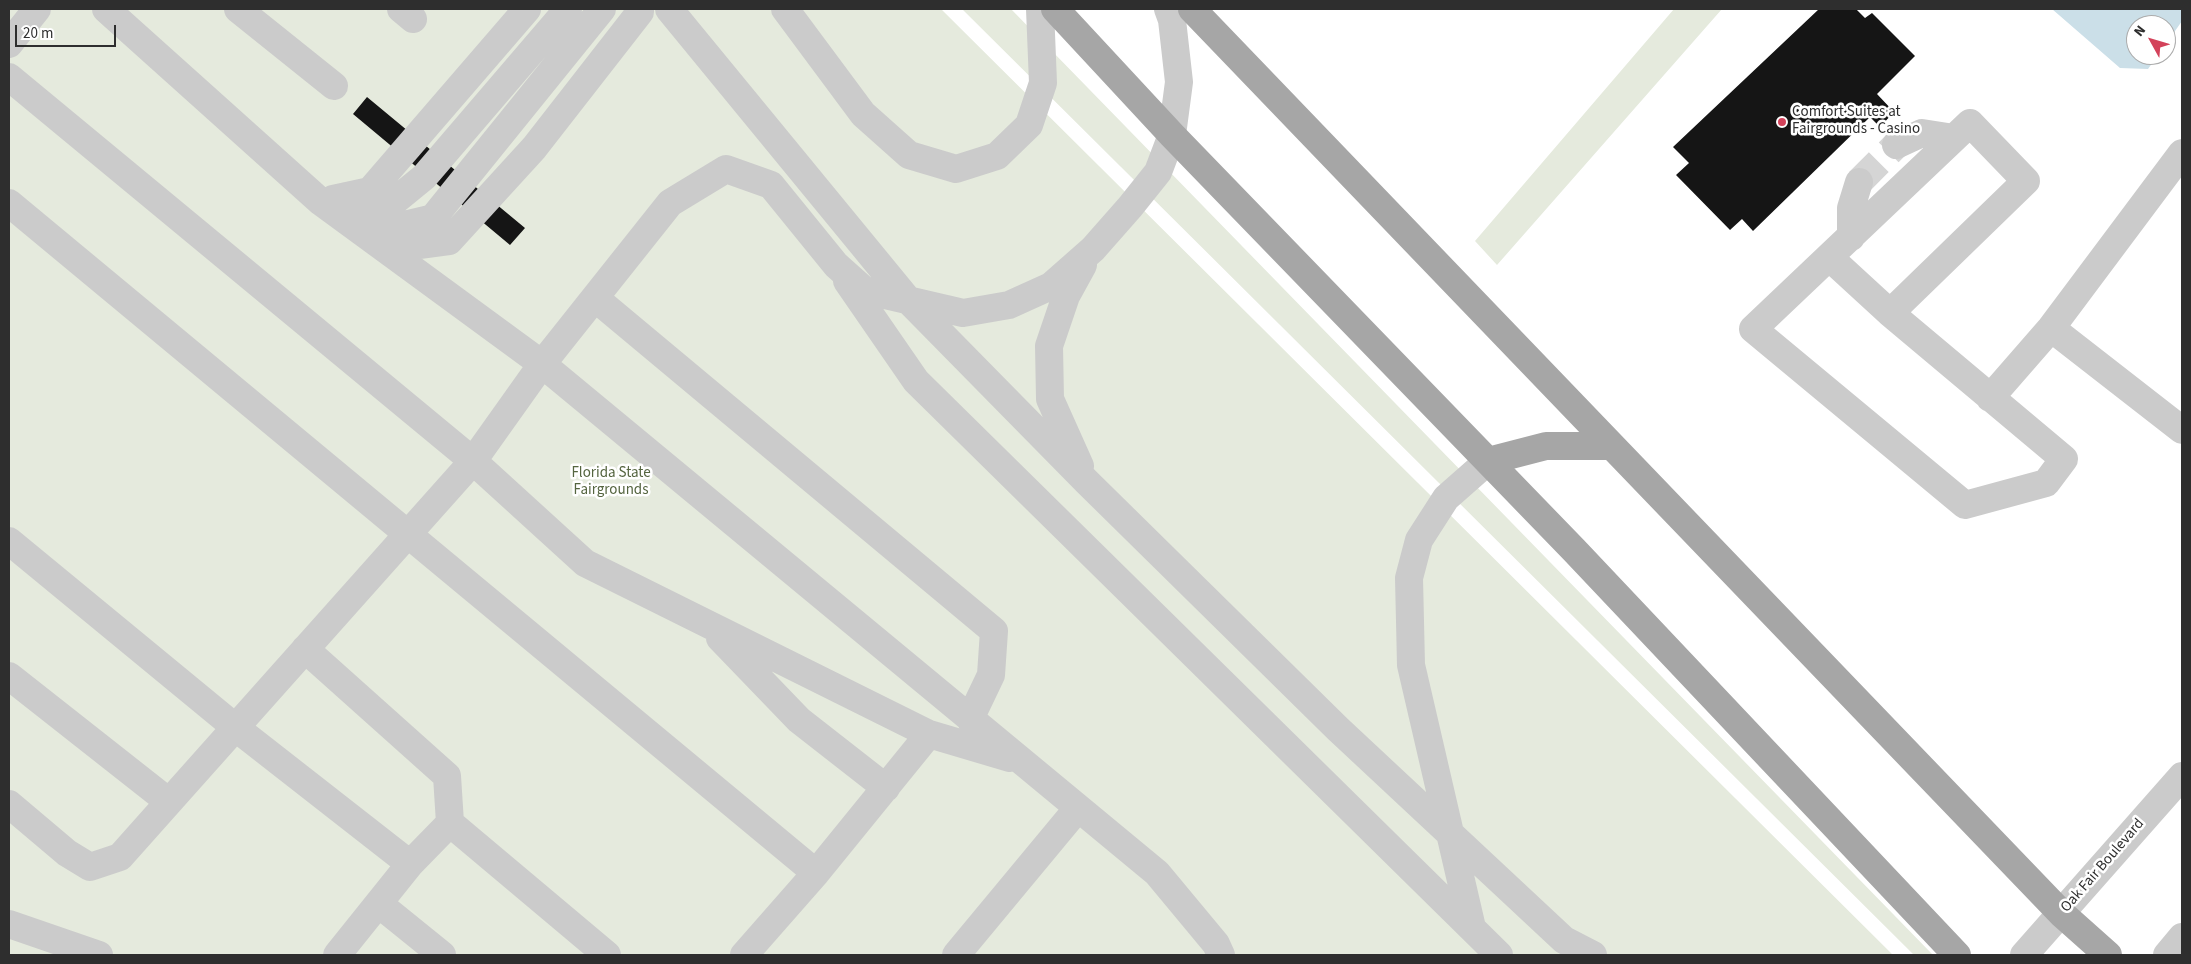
<!DOCTYPE html>
<html>
<head>
<meta charset="utf-8">
<style>
  body { margin:0 }
  #map { position:relative; width:2191px; height:964px; overflow:hidden; background:#fff; font-family:"Source Sans 3",sans-serif }
  canvas { display:block }
  .frame { position:absolute; inset:0; border:10px solid #2e2e2e; pointer-events:none }
  .north { position:absolute; left:2126px; top:15px; width:50px; height:50px; box-sizing:border-box; background:#fff; border:1px solid #ababab; border-radius:50%; rotate:309deg; font-size:14px; font-weight:700; line-height:20px; text-align:center; color:#2e2e2e }
  .north::after { content:''; display:block; margin:auto; width:18px; height:22px; background:#d3425a; clip-path:polygon(50% 0,100% 100%,50% 72%,0 100%) }
  .scale { position:absolute; left:15px; top:25px; width:101px; height:22px; box-sizing:border-box; border:2px solid #2e2e2e; border-top:0; padding-left:6px; font-size:15px; line-height:18px; white-space:nowrap; color:#2e2e2e; -webkit-text-stroke:4px #fff; paint-order:stroke }
</style>
</head>
<body>
<div id="map">
<canvas width="2191" height="964"></canvas>
<div class="frame"></div>
<div class="north">N</div>
<div class="scale">20 m</div>
</div>
<script>
const ctx = document.querySelector('canvas').getContext('2d');
ctx.lineJoin = 'round';
function fill(path, color) { ctx.fillStyle = color; ctx.fill(path, 'evenodd'); }
const toPath = rows => new Path2D(rows.map(r => 'M' + r).join(''));
function trace(path, color, width, dash) { ctx.strokeStyle = color; ctx.lineWidth = width; ctx.lineCap = dash ? 'butt' : 'round'; ctx.setLineDash(dash || []); ctx.stroke(path); }
function label(font, color, halo, rows, align = 'center') {
  ctx.font = font + ' "Source Sans 3",sans-serif'; ctx.lineWidth = 5; ctx.setLineDash([]); ctx.textBaseline = 'middle'; ctx.strokeStyle = halo; ctx.fillStyle = color; for (const [text, x, y, turn = 0] of rows) {
    ctx.save(); ctx.translate(x, y); ctx.rotate((+turn || 0) * Math.PI / 180); ctx.textAlign = isNaN(turn) ? turn : align; if (halo) ctx.strokeText(text, 0, 0); ctx.fillText(text, 0, 0); ctx.restore();
  }
}
const green = toPath([
  [9,9,941,9,1893,955,9,955],
  [962,9,1011,9,1933,955,1914,955],
  [1674,9,1722,9,1497,265,1475,241]
]);
const water = toPath([
  [2052,9,2182,9,2182,21,2166,44,2166,25,2136,25,2136,55,2158,55,2148,69,2120,68]
]);
const building = toPath([
  [1819,9,1856,9,1865,18,1872,13,1915,56,1877,94,1894,112,1880,127,1870,117,1753,231,1742,219,1730,230,1676,175,1689,163,1673,147],
  [367,97,525,228,510,245,353,114]
]);
const minorTunnel = toPath([
  [1859,182,1896,145]
]);
const minor = toPath([
  [106,9,321,202,542,364,1157,873,1216,944,1221,955],
  [238,9,334,86],
  [401,9,413,19],
  [669,9,908,300,1087,482,1338,729,1564,940,1593,955],
  [785,9,863,114,909,155,956,169,997,156,1029,125,1043,83,1040,9],
  [9,44,37,9],
  [9,77,473,461,585,563,929,734,1010,758],
  [1970,123,2026,181,1890,313,2064,459,2046,483,1965,505,1753,329,1970,123],
  [1896,145,1922,133,1954,138],
  [333,199,370,191,527,9],
  [9,203,816,873,929,734],
  [352,208,380,213,424,177,568,9],
  [369,222,387,229,433,218,602,9],
  [379,234,404,247,449,241,534,148,640,12,640,9],
  [1851,237,1851,208,1859,182],
  [1829,257,1890,313],
  [847,281,916,381,1499,955],
  [595,298,994,631,991,675,970,719],
  [2051,328,2182,430],
  [1990,398,2051,328,2182,153],
  [1080,466,1050,399,1049,346,1066,296,1083,265],
  [9,541,236,728,410,864,450,823,447,776,305,649],
  [720,638,799,720,886,788],
  [9,676,169,802,473,461,542,364,670,203,726,169,771,185,836,265,864,290,963,313,1009,305,1051,286,1093,249,1130,207,1158,172,1172,135,1179,82,1172,20,1168,9],
  [9,804,67,853,90,867,120,857,169,802],
  [450,823,607,955],
  [379,904,442,955],
  [9,924,99,955],
  [1472,928,1411,665,1409,578,1419,540,1446,498,1488,461],
  [337,955,410,864],
  [744,955,816,873],
  [956,955,1078,808],
  [2024,955,2182,776],
  [2167,955,2182,937]
]);
const major = toPath([
  [1055,9,1172,135,1574,550,1957,955],
  [1192,9,2062,914,2108,955],
  [1488,461,1546,446,1611,446]
]);
const markers = [
  [1782,122,5,"#d3425a"]
];
const poiNames = [
  ["Comfort Suites at",1792,113],
  ["Fairgrounds - Casino",1792,130]
];
const parkNames = [
  ["Florida State",611,474],
  ["Fairgrounds",611,491]
];
const streetNames = [
  ["Oak Fair Boulevard",2103,866,-49]
];
fill(green, '#e5eadd');
fill(water, '#cbdfe8');
fill(building, '#151515');
trace(minorTunnel, '#d5d5d5', 28, [28, 14]);
trace(minor, '#cbcbcb', 28);
trace(major, '#a6a6a6', 28);
for (const [x, y, r, color] of markers) { const dot = new Path2D(); dot.arc(x, y, r, 0, 2 * Math.PI); ctx.fillStyle = color; ctx.fill(dot); trace(dot, '#fff', 2); }
label('15px', '#2e2e2e', '#fff', poiNames, 'left');
label('15px', '#556540', '#fff', parkNames);
label('15px', '#2e2e2e', '#fff', streetNames);
</script>
</body>
</html>
